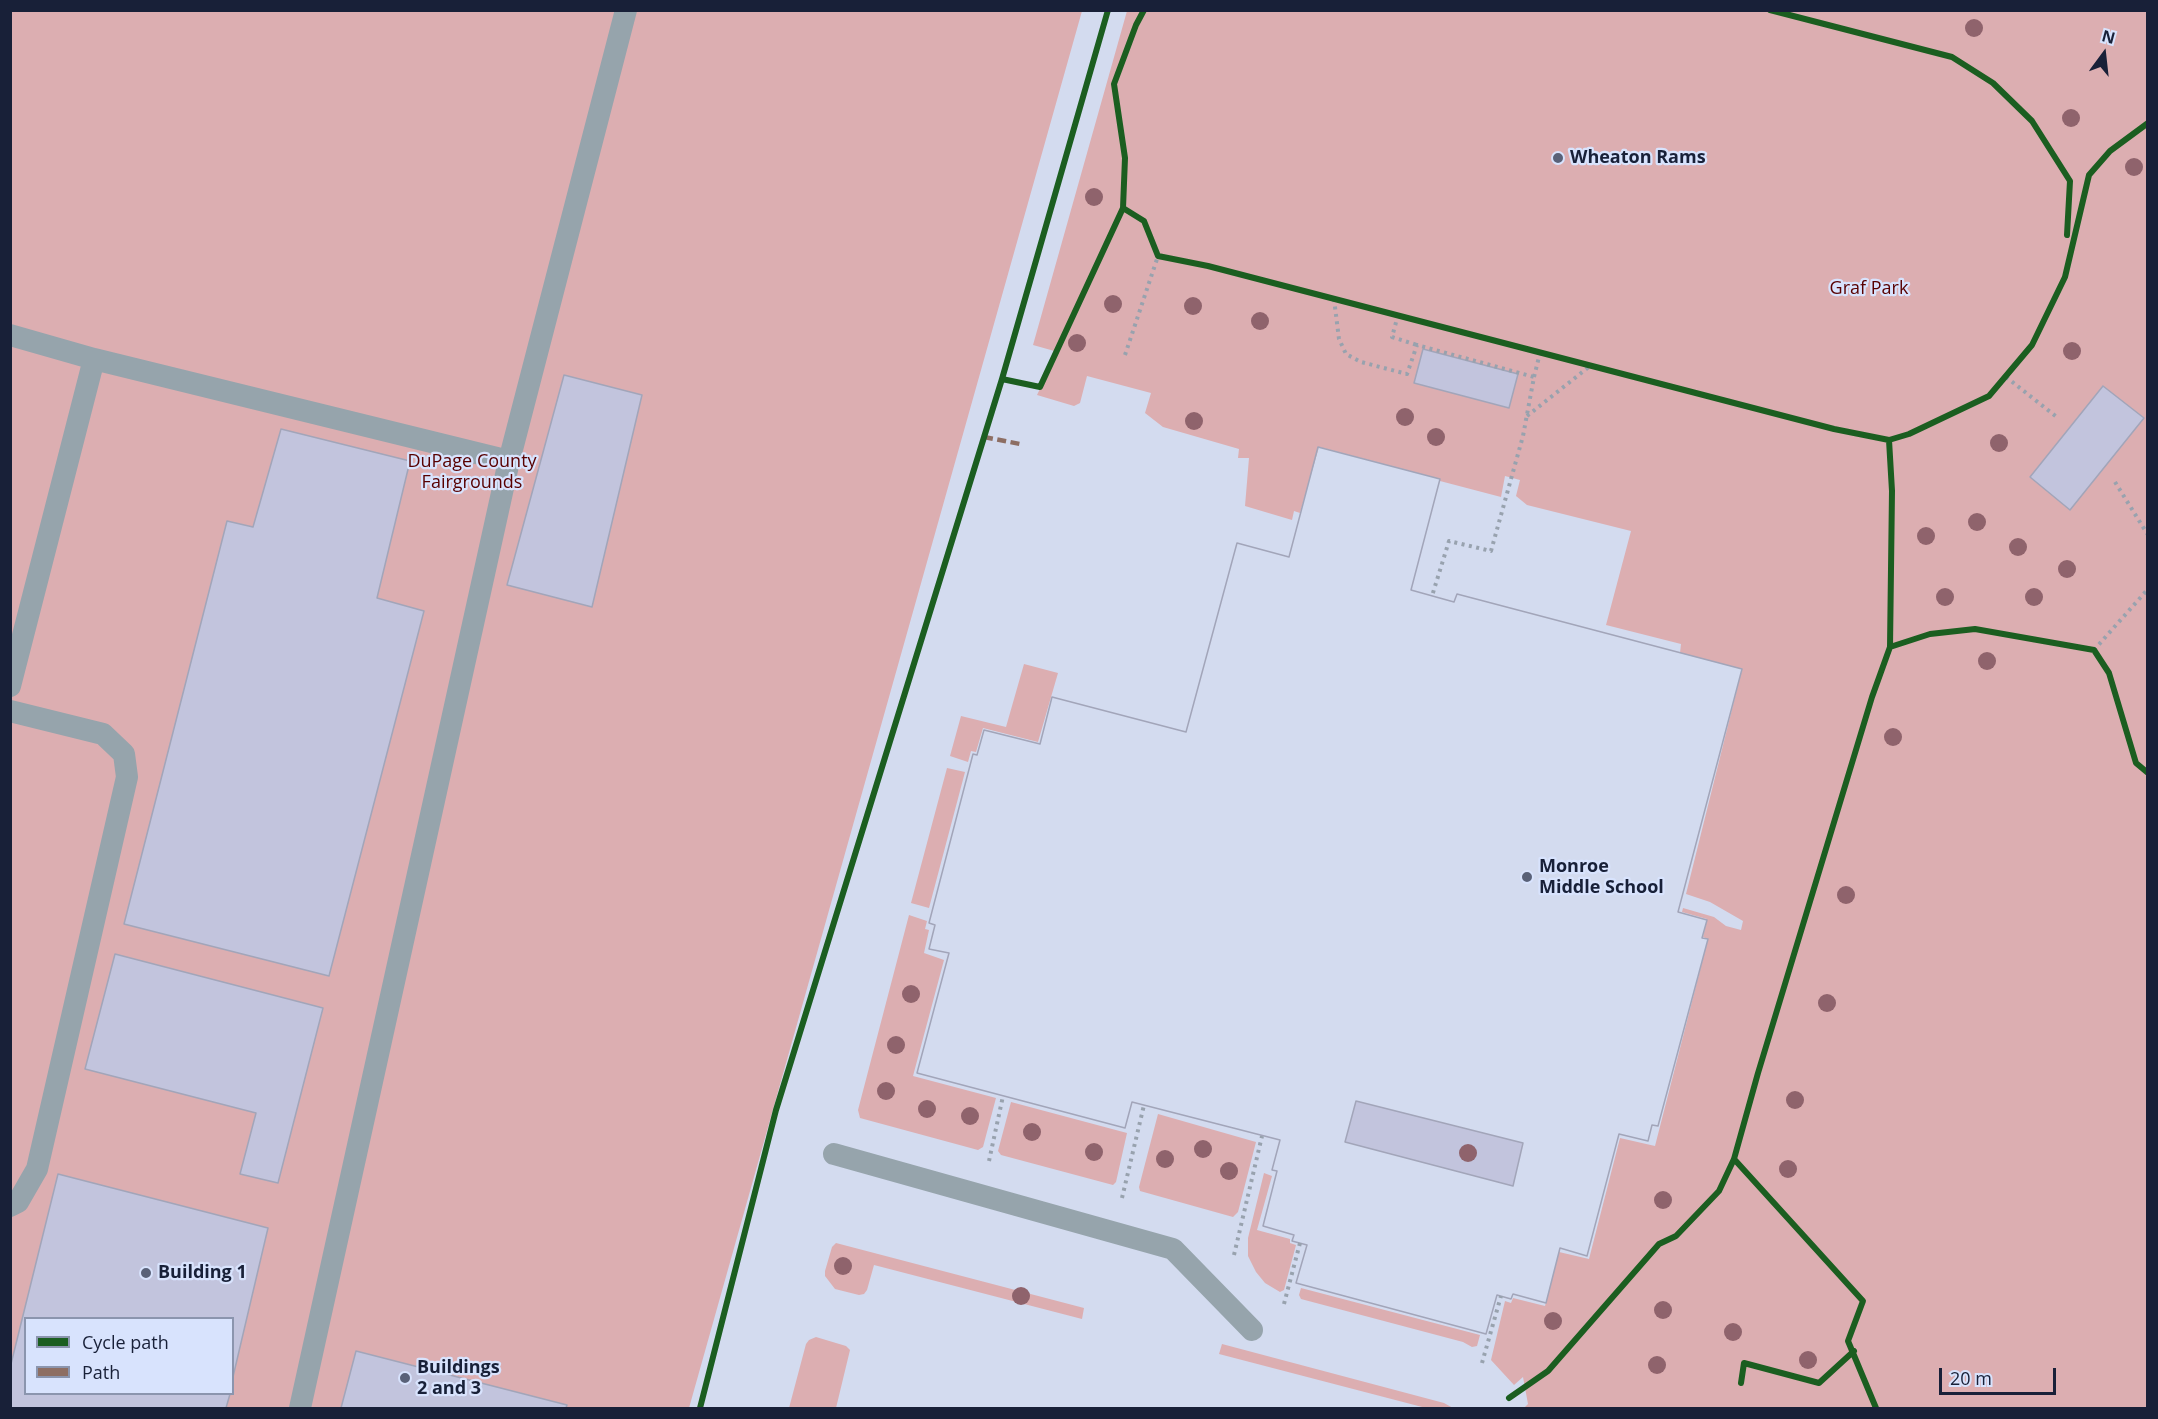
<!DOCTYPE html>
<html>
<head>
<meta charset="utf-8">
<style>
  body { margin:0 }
  #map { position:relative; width:2158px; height:1419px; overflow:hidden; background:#d3dbef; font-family:"Open Sans",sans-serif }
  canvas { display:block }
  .frame { position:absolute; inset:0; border:12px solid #182038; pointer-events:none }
  .legend { position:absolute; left:24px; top:1317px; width:210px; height:78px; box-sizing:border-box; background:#d8e3fd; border:2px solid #8b95ae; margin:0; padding:8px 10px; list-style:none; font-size:18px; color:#182038 }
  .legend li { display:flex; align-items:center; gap:12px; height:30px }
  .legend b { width:30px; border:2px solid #8b95ae }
  .north { position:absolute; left:2074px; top:24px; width:60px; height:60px; -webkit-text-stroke:4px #d8e3fd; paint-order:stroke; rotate:15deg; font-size:16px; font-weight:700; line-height:24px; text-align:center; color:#182038 }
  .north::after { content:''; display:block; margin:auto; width:21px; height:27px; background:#182038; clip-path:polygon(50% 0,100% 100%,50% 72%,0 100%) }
  .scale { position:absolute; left:1939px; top:1368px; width:117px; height:27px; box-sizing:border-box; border:3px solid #182038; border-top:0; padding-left:8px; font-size:18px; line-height:21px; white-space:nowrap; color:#182038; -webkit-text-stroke:4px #d8e3fd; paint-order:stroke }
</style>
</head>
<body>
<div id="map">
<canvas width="2158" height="1419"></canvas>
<div class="frame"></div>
<ul class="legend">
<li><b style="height:8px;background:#1b5e20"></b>Cycle path</li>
<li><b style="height:8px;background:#8d6e63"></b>Path</li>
</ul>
<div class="north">N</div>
<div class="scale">20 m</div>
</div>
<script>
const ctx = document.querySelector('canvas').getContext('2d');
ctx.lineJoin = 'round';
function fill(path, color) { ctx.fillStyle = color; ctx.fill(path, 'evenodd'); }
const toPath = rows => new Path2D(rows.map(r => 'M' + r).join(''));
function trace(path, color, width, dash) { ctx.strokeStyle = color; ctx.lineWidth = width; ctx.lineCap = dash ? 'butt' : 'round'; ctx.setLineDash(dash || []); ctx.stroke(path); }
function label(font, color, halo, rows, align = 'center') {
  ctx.font = font + ' "Open Sans",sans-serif'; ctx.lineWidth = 4.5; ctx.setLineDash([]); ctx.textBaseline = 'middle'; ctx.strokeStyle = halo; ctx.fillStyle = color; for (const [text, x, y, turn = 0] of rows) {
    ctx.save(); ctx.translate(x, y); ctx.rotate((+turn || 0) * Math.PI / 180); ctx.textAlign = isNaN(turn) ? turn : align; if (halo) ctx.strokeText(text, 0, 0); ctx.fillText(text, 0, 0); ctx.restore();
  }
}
const green = toPath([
  [10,11,1082,11,689,1408,11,1408],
  [26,1318,232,1318,232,1394,26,1394],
  [1127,11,2147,11,2147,1408,1524,1408,1528,1404,1523,1377,1514,1385,1491,1360,1505,1301,1511,1303,1513,1298,1545,1306,1559,1252,1589,1259,1620,1138,1655,1146,1708,939,1703,937,1707,919,1682,912,1683,908,1714,917,1726,926,1741,930,1743,921,1710,902,1686,894,1742,669,1680,653,1681,644,1606,625,1631,531,1527,505,1516,496,1520,480,1505,476,1501,497,1440,481,1440,479,1319,447,1300,513,1294,511,1292,520,1245,506,1249,458,1238,458,1239,449,1163,427,1145,413,1151,393,1087,376,1080,403,1074,406,1037,395,1058,352,1033,345],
  [1024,664,1058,673,1038,742,983,728,976,752,971,751,968,762,950,756,961,716,1006,727],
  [947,768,965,772,929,908,911,903],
  [909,915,927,921,925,929,929,930,924,953,944,960,913,1076,996,1098,983,1147,978,1150,860,1118,858,1110],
  [1011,1102,1127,1133,1116,1182,1113,1185,1001,1155,998,1151],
  [1158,1114,1256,1142,1238,1212,1233,1217,1140,1191,1139,1187],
  [1264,1173,1272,1176,1257,1230,1290,1239,1290,1243,1296,1245,1284,1290,1280,1292,1265,1283,1256,1272,1248,1256,1248,1238],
  [836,1243,1084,1308,1082,1319,874,1265,867,1290,864,1294,859,1295,835,1289,825,1276,825,1271,832,1247],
  [1301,1288,1480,1335,1477,1346,1472,1347,1463,1342,1301,1299,1299,1295],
  [816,1337,846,1346,850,1350,836,1408,789,1408,806,1344,809,1340],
  [1222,1344,1444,1403,1453,1408,1426,1408,1219,1354]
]);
const building = toPath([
  [1423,349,1518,374,1509,408,1414,383,1423,349],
  [564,375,642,395,592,607,507,585,564,375],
  [2103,386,2144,418,2070,510,2030,477,2103,386],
  [281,429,410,461,377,598,424,611,329,976,124,924,227,521,253,527,281,429],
  [1318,447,1440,479,1411,590,1454,602,1457,594,1742,669,1678,912,1707,920,1702,938,1708,939,1658,1126,1652,1125,1648,1141,1619,1134,1587,1256,1560,1248,1546,1303,1513,1294,1511,1299,1497,1295,1486,1334,1296,1283,1307,1245,1292,1241,1294,1235,1263,1226,1277,1171,1272,1170,1280,1140,1132,1102,1125,1128,917,1073,949,953,929,949,935,925,929,923,973,754,977,755,984,730,1040,744,1052,697,1186,732,1237,543,1289,557,1318,447],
  [1356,1101,1523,1143,1513,1186,1345,1142,1356,1101],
  [1318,447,1440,479,1411,590,1454,602,1457,594,1742,669,1678,912,1707,920,1702,938,1708,939,1658,1126,1652,1125,1648,1141,1619,1134,1587,1256,1560,1248,1546,1303,1513,1294,1511,1299,1497,1295,1486,1334,1296,1283,1307,1245,1292,1241,1294,1235,1263,1226,1277,1171,1272,1170,1280,1140,1132,1102,1125,1128,917,1073,949,953,929,949,935,925,929,923,973,754,977,755,984,730,1040,744,1052,697,1186,732,1237,543,1289,557,1318,447],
  [115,954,323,1008,278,1183,240,1174,256,1113,85,1069,115,954],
  [58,1174,268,1228,232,1381,232,1318,26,1318,26,1394,230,1394,226,1408,10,1408,10,1368,58,1174],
  [356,1351,567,1405,566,1408,341,1408,356,1351]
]);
const path = toPath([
  [1334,299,1339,339,1346,354,1361,362,1407,374,1417,345,1534,377,1523,436,1491,551,1449,541,1432,596],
  [1398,315,1392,337,1417,345],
  [1125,355,1158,256],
  [1534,377,1540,353],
  [2006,377,2058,418],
  [1527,416,1590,366],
  [2115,482,2148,535],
  [2094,650,2148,589],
  [989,1161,1003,1096],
  [1122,1198,1144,1105],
  [1234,1255,1262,1136],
  [1284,1304,1300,1243],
  [1482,1363,1501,1296]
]);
const service = toPath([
  [10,335,94,359,509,461],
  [10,686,94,359],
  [10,711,103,734,124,754,127,777,37,1169,18,1202,10,1206],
  [834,1154,1173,1249,1252,1330],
  [300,1408,509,461,626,10]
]);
const quiet = toPath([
  [984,437,1020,444]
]);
const cycleway = toPath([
  [1770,10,1952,57,1993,83,2032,121,2070,181,2067,235],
  [1123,208,1125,158,1114,84,1136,25,1144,10],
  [1002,379,1040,387,1123,208,1144,221,1158,256,1208,266,1834,429,1889,440,1909,434,1989,396,2032,345,2065,277,2089,175,2110,151,2148,123],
  [1890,647,1930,634,1975,629,2094,650,2109,673,2136,763,2148,773],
  [1734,1159,1863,1301,1848,1341,1876,1408],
  [1741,1383,1744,1363,1819,1383,1854,1351],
  [1509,1398,1548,1371,1659,1244,1676,1236,1719,1191,1734,1159,1758,1073,1872,697,1890,647,1892,491,1889,440],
  [700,1408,776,1110,1002,379,1108,10]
]);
const trees = [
  [1974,28],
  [2071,118],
  [2134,167],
  [1094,197],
  [1113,304],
  [1193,306],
  [1260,321],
  [1077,343],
  [2072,351],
  [1405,417],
  [1194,421],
  [1436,437],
  [1999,443],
  [1977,522],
  [1926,536],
  [2018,547],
  [2067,569],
  [1945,597],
  [2034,597],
  [1987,661],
  [1893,737],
  [1846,895],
  [911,994],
  [1827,1003],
  [896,1045],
  [886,1091],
  [1795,1100],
  [927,1109],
  [970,1116],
  [1032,1132],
  [1203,1149],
  [1094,1152],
  [1468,1153],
  [1165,1159],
  [1788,1169],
  [1229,1171],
  [1663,1200],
  [843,1266],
  [1021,1296],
  [1663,1310],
  [1553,1321],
  [1733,1332],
  [1808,1360],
  [1657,1365]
];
const markers = [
  [1558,158,6,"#596178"],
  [1527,877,6,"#596178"],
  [146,1273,6,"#596178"],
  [405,1378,6,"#596178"]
];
const poiNames = [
  ["Wheaton Rams",1570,158],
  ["Monroe",1539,867],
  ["Middle School",1539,888],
  ["Building 1",158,1273],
  ["Buildings",417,1368],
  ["2 and 3",417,1389]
];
const parkNames = [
  ["Graf Park",1869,289],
  ["DuPage County",472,462],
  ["Fairgrounds",472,483]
];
fill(green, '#dcaeb1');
fill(building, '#c2c4dd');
trace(building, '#a2a5b9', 1.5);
trace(path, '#98a2ae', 4, [3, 4.5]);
trace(service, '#96a4ac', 22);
trace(quiet, '#8d6e63', 4.5, [9, 4.5]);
trace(cycleway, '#1b5e20', 6);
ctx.fillStyle = '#8f636c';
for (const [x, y] of trees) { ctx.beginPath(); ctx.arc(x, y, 9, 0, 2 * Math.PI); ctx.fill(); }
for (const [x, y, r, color] of markers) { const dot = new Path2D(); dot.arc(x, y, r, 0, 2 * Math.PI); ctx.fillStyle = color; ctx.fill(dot); trace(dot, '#d8e3fd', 2); }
label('bold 18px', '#182038', '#d8e3fd', poiNames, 'left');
label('18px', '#580000', '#d8e3fd', parkNames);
</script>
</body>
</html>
